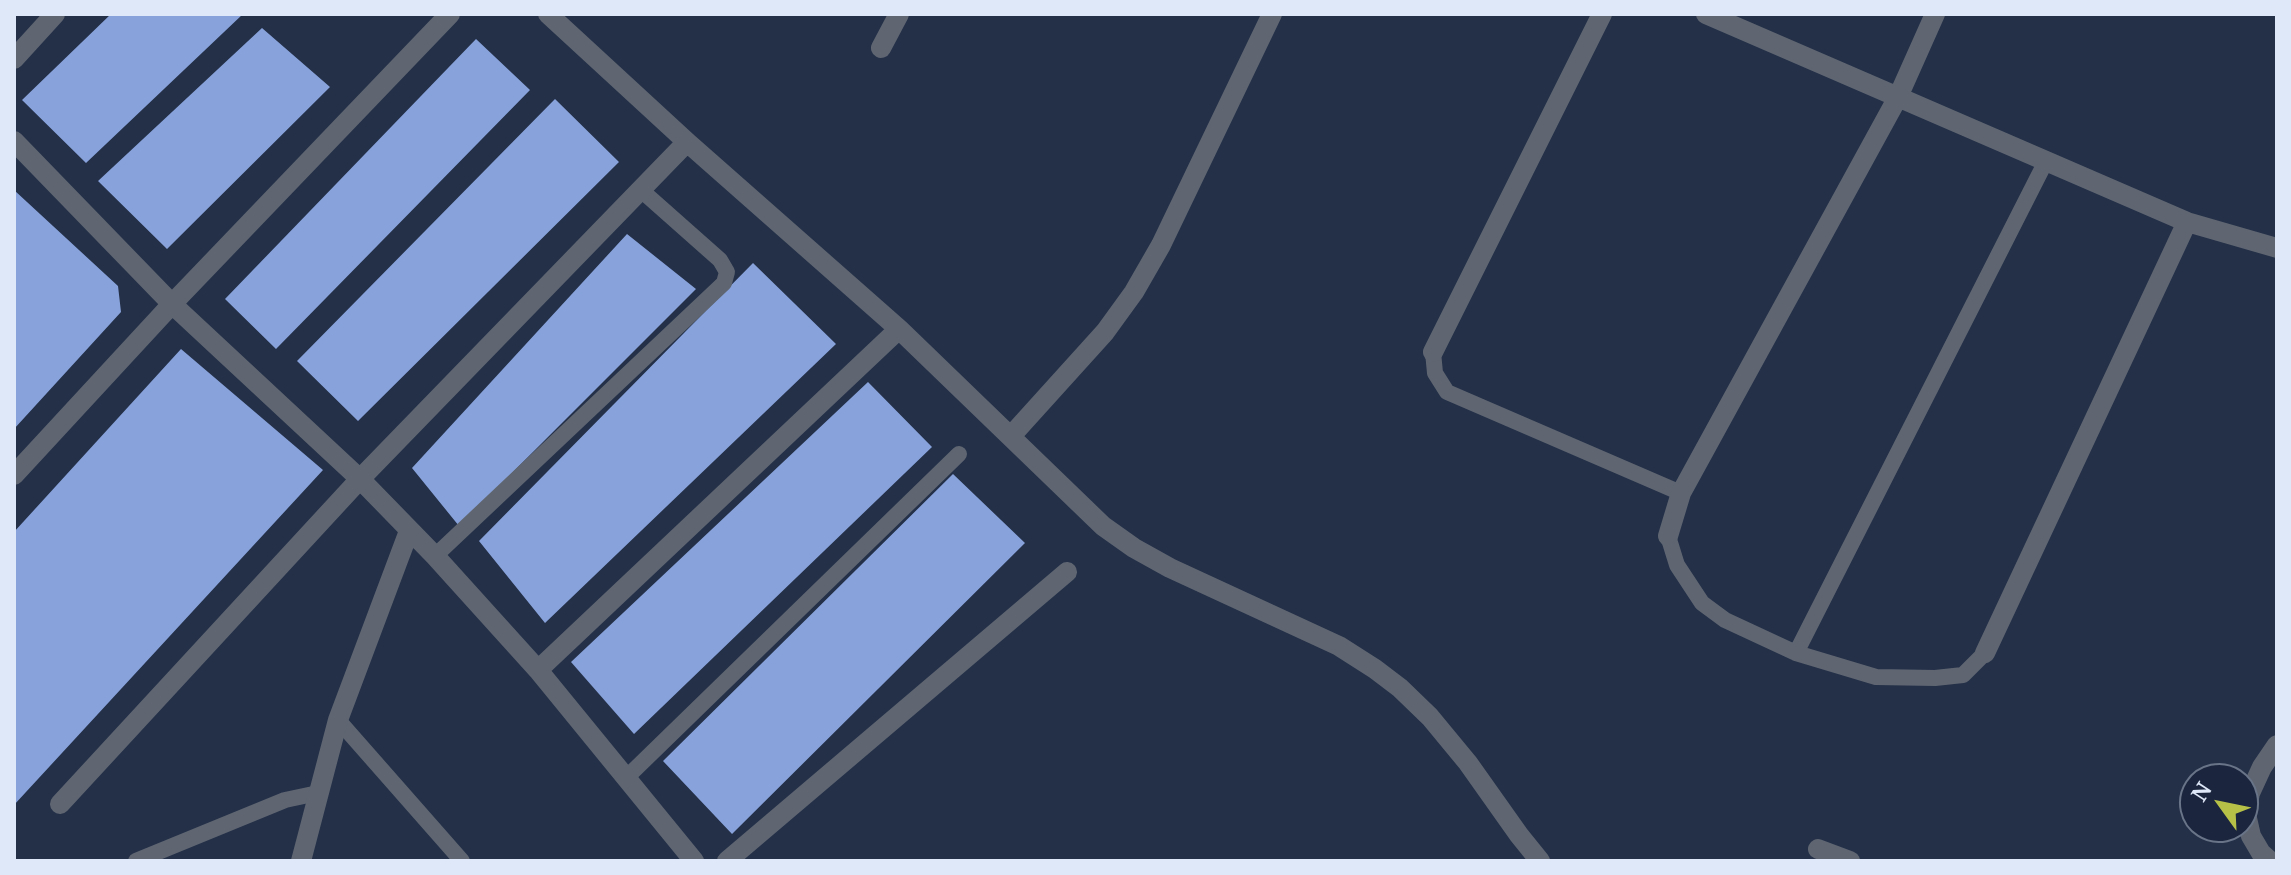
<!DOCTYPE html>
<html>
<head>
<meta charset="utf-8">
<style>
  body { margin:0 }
  #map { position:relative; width:2291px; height:875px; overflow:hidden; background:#243048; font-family:"Noto Serif",serif }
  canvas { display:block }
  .frame { position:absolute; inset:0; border:16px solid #dfe8f8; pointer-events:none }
  .north { position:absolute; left:2179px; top:763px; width:80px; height:80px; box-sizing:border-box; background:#1b263e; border:2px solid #697488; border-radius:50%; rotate:303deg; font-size:22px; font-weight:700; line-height:32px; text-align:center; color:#dfe8f8 }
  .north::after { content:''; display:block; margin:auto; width:28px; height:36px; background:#b7c148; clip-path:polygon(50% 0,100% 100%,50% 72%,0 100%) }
</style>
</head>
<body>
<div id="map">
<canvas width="2291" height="875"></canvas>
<div class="frame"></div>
<div class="north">N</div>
</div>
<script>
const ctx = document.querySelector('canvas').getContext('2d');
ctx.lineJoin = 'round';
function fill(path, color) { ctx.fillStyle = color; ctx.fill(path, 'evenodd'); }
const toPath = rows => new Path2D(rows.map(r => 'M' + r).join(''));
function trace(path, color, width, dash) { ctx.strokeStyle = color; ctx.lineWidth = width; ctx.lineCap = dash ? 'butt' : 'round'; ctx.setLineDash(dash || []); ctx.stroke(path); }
const building = toPath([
  [111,14,243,14,86,163,22,100],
  [262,28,330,87,167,249,98,181],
  [476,39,530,90,276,349,225,299],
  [555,99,619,162,358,421,297,361],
  [14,190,118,286,121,312,14,429],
  [627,234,696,289,459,526,412,468],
  [753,263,836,344,545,623,479,541],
  [181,349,323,470,14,805,14,532],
  [868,382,932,447,634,734,571,662],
  [953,474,1025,543,732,834,663,761]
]);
const lane = toPath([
  [1433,352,1435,373,1447,392,1681,493],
  [1668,536,1677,565,1702,603,1725,620,1796,653,1876,677,1935,678,1963,675,1985,653],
  [435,556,724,283,727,272,720,260,641,190],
  [1796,653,2046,161],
  [338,720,462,861],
  [626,778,959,454],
  [136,861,285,800,318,793]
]);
const street = toPath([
  [548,14,687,142,899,329,1103,526,1134,548,1170,568,1339,646,1375,669,1400,688,1430,717,1468,763,1519,835,1540,861],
  [1706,14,2187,222,2277,248],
  [881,48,899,14],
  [14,59,55,14],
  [14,141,172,304,360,479,435,556,538,670,694,861],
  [1433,352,1602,14],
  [1011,436,1105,332,1134,292,1161,245,1272,14],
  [14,475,172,304,450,14],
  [1668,536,1681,493,1898,97,1935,14],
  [1985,653,2187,222],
  [538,670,899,329],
  [60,804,360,479,687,142],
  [1818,849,1850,861],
  [301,861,338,720,409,531],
  [727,861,1067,572],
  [2270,861,2261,853,2251,836,2246,814,2250,793,2262,767,2277,745]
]);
fill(building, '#88a3db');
trace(lane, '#5f6672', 16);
trace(street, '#5f6672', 20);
</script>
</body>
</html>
